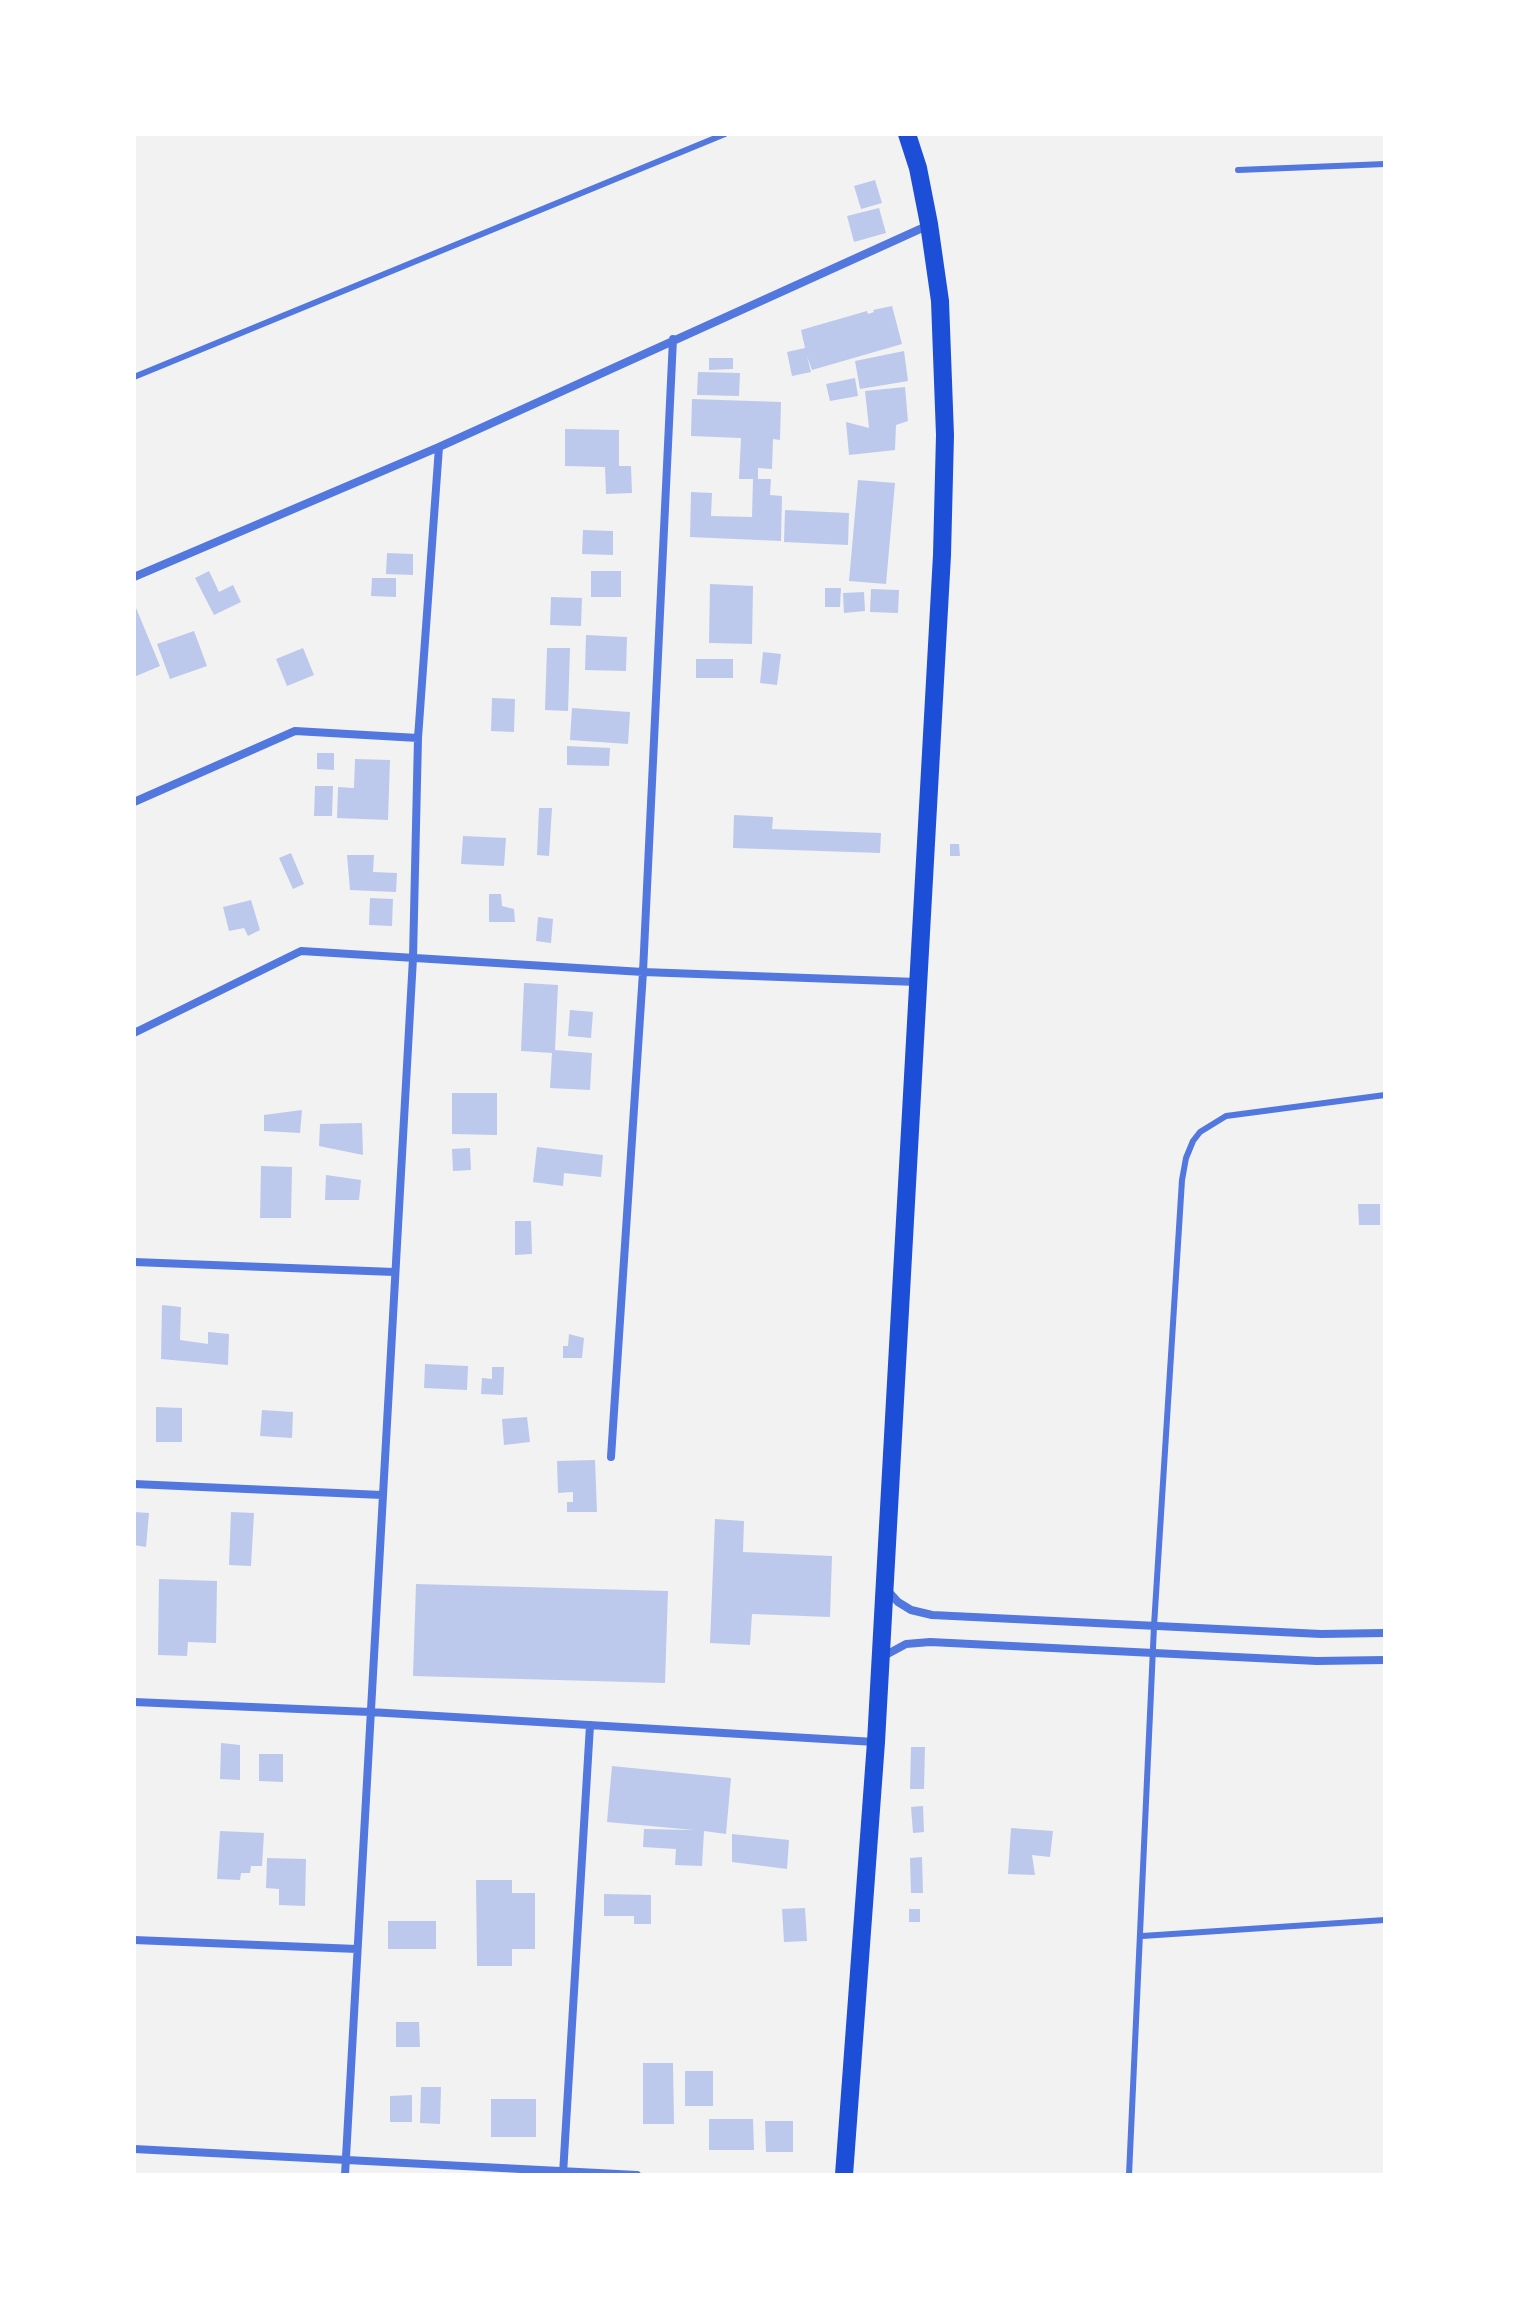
<!DOCTYPE html>
<html>
<head>
<meta charset="utf-8">
<style>
  body { margin:0 }
  #map { position:relative; width:1519px; height:2309px; overflow:hidden; background:#f2f2f2; font-family:Ubuntu,sans-serif }
  canvas { display:block }
  .frame { position:absolute; inset:0; border:136px solid #fff; pointer-events:none }
</style>
</head>
<body>
<div id="map">
<canvas width="1519" height="2309"></canvas>
<div class="frame"></div>
</div>
<script>
const ctx = document.querySelector('canvas').getContext('2d');
ctx.lineJoin = 'round';
function fill(path, color) { ctx.fillStyle = color; ctx.fill(path, 'evenodd'); }
const toPath = rows => new Path2D(rows.map(r => 'M' + r).join(''));
function trace(path, color, width, dash) { ctx.strokeStyle = color; ctx.lineWidth = width; ctx.lineCap = dash ? 'butt' : 'round'; ctx.setLineDash(dash || []); ctx.stroke(path); }
const building = toPath([
  [875,180,882,203,861,209,854,186],
  [879,208,886,233,854,242,847,216],
  [892,306,902,344,812,370,807,356,811,372,792,376,787,352,805,348,801,330,867,311,868,314,874,312,873,310],
  [904,351,908,381,860,389,855,361],
  [709,358,733,358,733,369,709,370],
  [698,372,740,373,739,396,697,395],
  [855,378,858,396,830,401,826,384],
  [905,387,908,421,896,425,895,450,849,455,846,422,869,428,865,391],
  [692,399,781,402,780,440,773,439,772,469,758,468,758,479,771,479,770,495,782,496,781,541,690,537,691,492,712,493,711,516,752,517,753,479,739,479,741,438,691,436],
  [565,429,619,430,619,466,631,466,632,493,606,494,605,467,565,466],
  [858,480,895,483,886,584,849,581],
  [785,510,849,513,848,545,784,542],
  [583,530,613,531,613,555,582,554],
  [387,553,413,554,413,575,386,574],
  [209,571,219,592,233,585,241,602,214,615,195,578],
  [591,571,621,571,621,597,591,597],
  [372,578,396,578,396,597,371,596],
  [710,584,753,586,752,644,709,643],
  [825,588,841,588,840,607,825,607],
  [871,589,899,590,898,613,870,612],
  [864,592,865,611,844,613,843,593],
  [551,597,582,598,581,626,550,625],
  [134,603,160,666,134,677],
  [194,631,207,666,170,679,157,644],
  [586,635,627,637,626,671,585,670],
  [303,648,314,675,287,686,276,659],
  [547,648,570,648,568,711,545,710],
  [763,652,781,654,777,685,760,683],
  [696,659,733,659,733,678,696,678],
  [492,698,515,699,514,732,491,731],
  [572,708,630,712,628,744,570,740],
  [567,746,610,748,609,766,567,765],
  [317,753,334,753,334,770,317,769],
  [355,759,390,760,388,820,337,818,338,787,354,788],
  [315,786,333,786,332,816,314,816],
  [539,808,552,808,549,856,537,855],
  [734,815,773,817,772,829,881,833,880,853,733,848],
  [463,836,506,838,504,866,461,864],
  [950,844,959,844,960,856,950,856],
  [291,853,304,884,293,889,279,858],
  [347,855,374,855,373,872,397,873,396,892,350,890],
  [489,894,501,894,502,906,514,909,515,922,489,922],
  [370,898,393,899,392,926,369,925],
  [251,900,260,930,248,936,244,928,229,931,223,907],
  [538,917,553,919,551,943,536,941],
  [524,983,558,985,555,1050,592,1053,590,1090,550,1088,552,1053,521,1051],
  [570,1010,593,1012,591,1038,568,1036],
  [452,1093,497,1093,497,1135,452,1134],
  [302,1110,300,1133,264,1131,264,1115],
  [362,1123,363,1155,319,1146,320,1124],
  [537,1147,603,1155,601,1177,564,1173,563,1186,533,1182],
  [470,1148,471,1170,453,1171,452,1149],
  [261,1166,292,1167,291,1218,260,1218],
  [326,1175,361,1180,359,1200,325,1200],
  [1358,1204,1380,1204,1380,1225,1359,1225],
  [515,1221,531,1221,532,1254,515,1255],
  [162,1305,181,1307,180,1340,208,1344,208,1332,229,1334,228,1365,161,1359],
  [569,1334,584,1338,582,1358,563,1358,563,1346,568,1346],
  [425,1364,468,1366,467,1390,424,1388],
  [492,1367,504,1367,503,1395,481,1394,482,1378,492,1379],
  [156,1407,182,1408,182,1442,156,1442],
  [262,1410,293,1412,292,1438,260,1436],
  [527,1417,530,1442,504,1445,502,1419],
  [595,1460,597,1512,567,1512,567,1502,573,1502,573,1492,558,1493,557,1461],
  [134,1512,149,1513,146,1547,134,1545],
  [231,1512,254,1513,251,1566,229,1565],
  [715,1519,744,1521,743,1552,832,1556,830,1617,752,1614,750,1645,710,1643],
  [159,1579,217,1581,216,1643,188,1642,187,1656,158,1655],
  [416,1584,668,1591,665,1683,413,1676],
  [221,1743,240,1745,240,1780,220,1779],
  [911,1747,925,1747,924,1789,910,1789],
  [259,1754,283,1754,283,1782,259,1781],
  [612,1766,731,1778,726,1834,704,1831,702,1866,675,1865,676,1849,643,1847,644,1829,694,1830,607,1822],
  [923,1806,924,1832,913,1833,911,1807],
  [1011,1828,1053,1831,1050,1857,1032,1855,1035,1875,1008,1874],
  [220,1831,264,1833,262,1866,251,1866,250,1873,241,1873,240,1880,217,1879],
  [732,1834,789,1840,787,1869,732,1862],
  [922,1857,923,1893,911,1893,910,1858],
  [267,1858,306,1859,305,1906,279,1905,279,1889,266,1888],
  [476,1880,512,1880,512,1893,535,1893,535,1949,512,1949,512,1966,477,1966],
  [604,1894,651,1895,651,1924,634,1924,634,1916,604,1916],
  [805,1908,807,1941,784,1942,782,1909],
  [909,1909,920,1909,920,1922,909,1922],
  [388,1921,436,1921,436,1949,388,1949],
  [396,2022,419,2022,420,2047,396,2047],
  [643,2063,673,2063,674,2124,643,2124],
  [685,2071,713,2071,713,2106,685,2106],
  [421,2087,441,2087,440,2124,420,2123],
  [412,2095,412,2122,390,2122,390,2096],
  [491,2099,536,2099,536,2137,491,2137],
  [709,2119,753,2119,754,2150,709,2150],
  [765,2121,793,2121,793,2152,766,2152]
]);
const service = toPath([
  [1238,170,1385,164],
  [134,377,725,134],
  [1142,1936,1385,1920],
  [1129,2175,1154,1626,1182,1180,1186,1158,1193,1141,1200,1132,1226,1116,1385,1095]
]);
const minor = toPath([
  [134,577,439,447,929,225],
  [134,802,295,731,418,738],
  [134,1033,301,951,643,972,917,982],
  [134,1262,394,1272],
  [611,1457,643,972,673,339],
  [134,1484,382,1495],
  [887,1590,898,1602,911,1610,932,1615,1321,1634,1385,1633],
  [882,1657,906,1644,930,1642,1317,1661,1385,1660],
  [134,1702,370,1712,875,1742],
  [134,1940,357,1949],
  [134,2149,637,2175],
  [563,2174,590,1725],
  [345,2175,413,958,418,738,439,447]
]);
const primary = toPath([
  [844,2175,876,1742,942,555,945,435,940,301,929,224,918,168,907,134]
]);
fill(building, '#bdc9ec');
trace(service, '#5277de', 6);
trace(minor, '#5277de', 8);
trace(primary, '#1d4ed8', 18);
</script>
</body>
</html>
